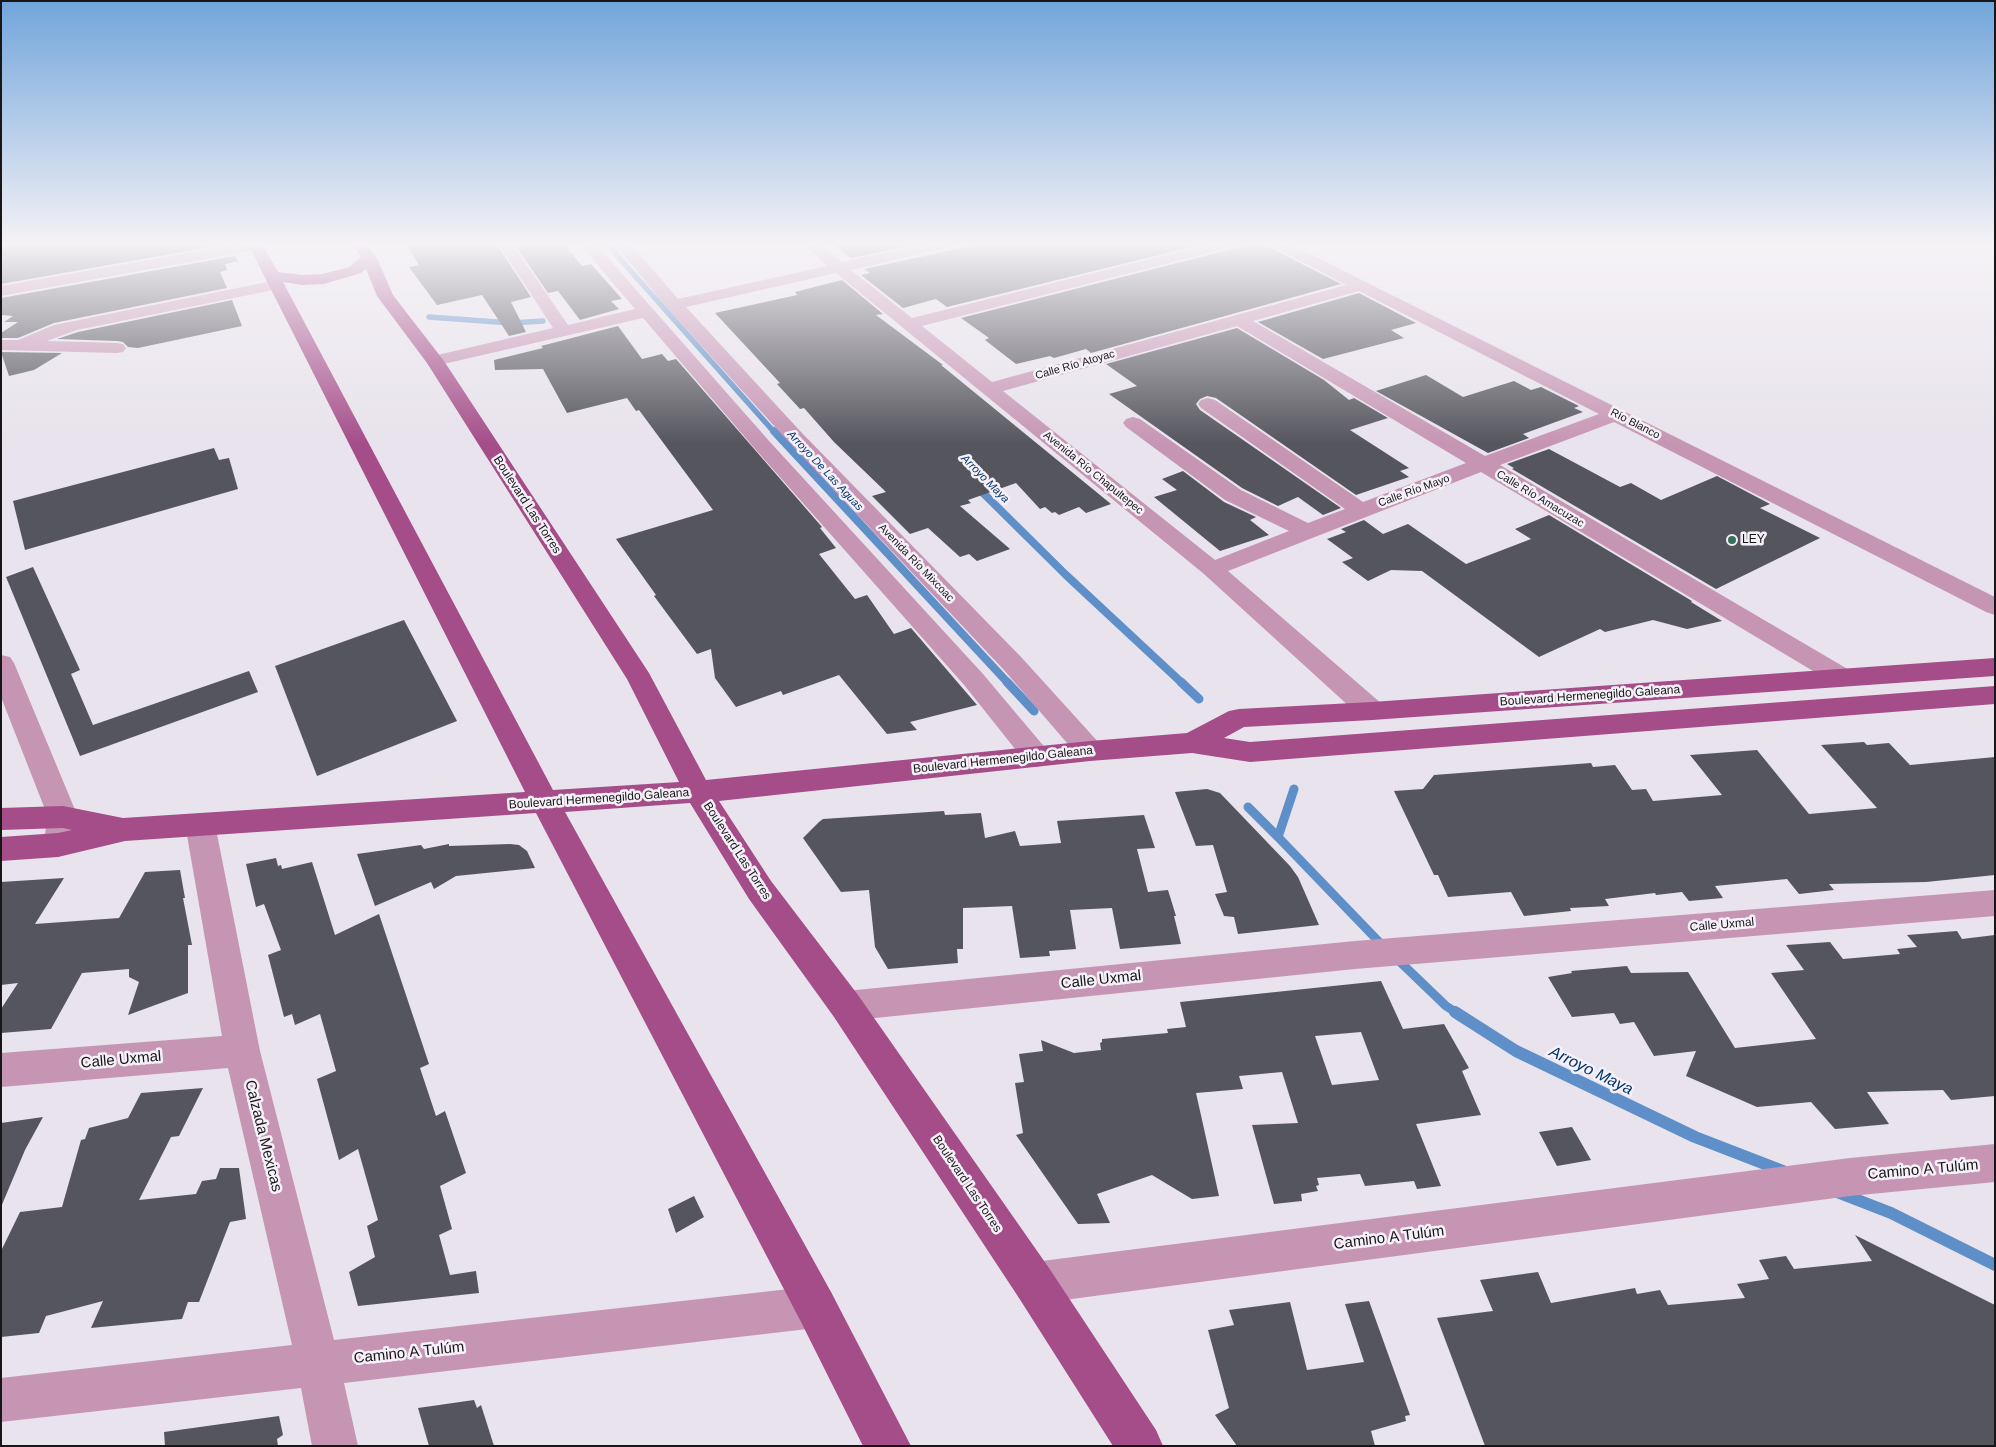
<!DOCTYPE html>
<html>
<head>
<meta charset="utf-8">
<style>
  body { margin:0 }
  #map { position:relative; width:1996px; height:1447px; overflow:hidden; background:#e8e3ec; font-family:Arial,sans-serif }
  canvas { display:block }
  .frame { position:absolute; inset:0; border:2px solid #181619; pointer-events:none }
</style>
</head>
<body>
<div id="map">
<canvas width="1996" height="1447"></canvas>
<div class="frame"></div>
</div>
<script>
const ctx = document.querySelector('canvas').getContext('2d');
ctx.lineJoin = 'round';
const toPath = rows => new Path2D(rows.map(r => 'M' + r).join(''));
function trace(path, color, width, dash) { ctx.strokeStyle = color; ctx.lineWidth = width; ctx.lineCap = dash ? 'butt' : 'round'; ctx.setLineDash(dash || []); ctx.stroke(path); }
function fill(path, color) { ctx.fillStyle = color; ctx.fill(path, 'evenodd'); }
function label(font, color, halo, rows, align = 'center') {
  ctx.font = font + ' Arial,sans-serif'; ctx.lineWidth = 5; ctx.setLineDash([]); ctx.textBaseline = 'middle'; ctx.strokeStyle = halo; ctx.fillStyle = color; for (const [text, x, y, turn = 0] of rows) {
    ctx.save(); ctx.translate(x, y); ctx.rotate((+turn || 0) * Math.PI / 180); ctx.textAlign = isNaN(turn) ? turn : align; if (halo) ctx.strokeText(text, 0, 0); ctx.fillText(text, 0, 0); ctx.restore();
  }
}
const streamFar3 = toPath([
  [605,242,775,433],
  [429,317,511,323,543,321]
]);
const streamFar2 = toPath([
  [774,431,1008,683],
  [976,486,1066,575,1182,683]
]);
const streamFar1 = toPath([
  [1007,682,1034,711],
  [1181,682,1199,699],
  [1294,789,1278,837,1383,946],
  [1248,807,1278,837],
  [1395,957,1446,1006,1457,1013]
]);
const stream = toPath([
  [1455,1012,1516,1051,1695,1137,1783,1171],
  [1837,1192,1891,1213,1995,1265]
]);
const building = toPath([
  [14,242,227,242,228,244,1,284,1,244],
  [405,242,495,242,531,297,511,302,526,332,509,336,482,295,437,305,409,267,419,265],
  [513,242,568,242,569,250,582,266,591,264,622,299,611,301,619,309,580,320,558,291,548,293],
  [831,242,922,242,922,243,851,258],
  [989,242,1212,242,947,307,936,299,903,308,861,275,870,273,864,269],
  [1245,242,1265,242,1269,247,1341,284,1091,353,1086,349,1054,358,1050,356,1016,364,985,340,989,338,961,318,1240,247],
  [235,256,238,261,225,264,227,270,220,272,227,288,54,323,18,338,1,338,1,333,18,322,4,322,13,316,1,315,1,298],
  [842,280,883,314,876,315,943,365,941,365,1111,504,1086,513,1079,507,1059,515,1055,512,1052,513,1045,507,1040,509,1016,483,968,500,971,503,960,506,1010,549,977,561,969,554,960,557,928,528,910,534,872,496,886,492,834,442,804,408,800,409,777,384,780,383,715,313,797,295,795,292],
  [1359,293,1416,323,1391,330,1404,338,1323,359,1258,322],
  [232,300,242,326,138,348,128,347,123,342,117,341,57,339,78,332],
  [618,326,642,359,662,354,668,361,676,359,822,527,820,528,836,548,819,554,855,599,867,595,894,634,911,628,977,705,910,722,917,730,887,734,839,675,783,695,781,691,736,707,715,678,711,649,697,654,654,596,656,595,616,539,713,510,639,410,636,411,627,398,567,413,543,369,495,370,494,360,543,348,541,346],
  [1237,328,1324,380,1349,400,1354,398,1388,418,1350,430,1409,468,1400,471,1409,477,1356,495,1216,398,1207,396,1200,399,1196,404,1200,410,1341,508,1323,515,1298,497,1278,506,1242,488,1109,394,1137,386,1106,364],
  [1,352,62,353,34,370,9,376],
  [1426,375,1463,397,1514,381,1531,390,1541,387,1579,406,1574,408,1583,412,1523,434,1529,438,1488,453,1376,391],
  [214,448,219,460,229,458,238,489,25,550,13,501],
  [1549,449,1620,487,1631,483,1661,500,1717,476,1770,504,1760,508,1820,538,1716,589,1512,469,1514,468,1507,464],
  [1183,471,1224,502,1256,517,1250,520,1269,535,1220,551,1154,497,1177,490,1162,479],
  [1549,515,1692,601,1691,602,1722,621,1687,629,1653,620,1605,632,1600,629,1539,657,1422,571,1391,570,1368,581,1342,562,1353,558,1327,539,1346,532,1341,529,1364,520,1383,534,1408,524,1466,564,1531,539,1515,529],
  [33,567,80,670,71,674,93,725,249,671,258,692,80,756,6,577],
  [404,620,457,721,317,776,275,666],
  [1864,742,1867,745,1889,743,1910,765,1995,757,1995,875,1926,882,1829,884,1834,890,1799,894,1787,879,1715,886,1723,898,1689,901,1682,892,1656,895,1655,893,1605,899,1609,906,1570,908,1571,911,1524,916,1511,892,1448,897,1438,875,1434,875,1394,791,1423,789,1434,775,1591,763,1593,767,1615,765,1632,790,1646,789,1653,801,1722,795,1690,755,1757,750,1809,814,1877,808,1821,745],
  [1207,789,1220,793,1290,866,1298,877,1319,925,1238,934,1234,917,1224,916,1215,894,1227,892,1213,845,1196,846,1175,792],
  [944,811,945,815,981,813,985,838,1015,831,1020,846,1061,843,1057,821,1144,815,1155,848,1137,849,1148,892,1168,890,1176,916,1174,916,1181,944,1120,949,1112,908,1070,910,1076,949,1049,951,1050,956,1020,958,1012,906,963,908,963,949,957,949,958,963,888,969,875,947,869,890,841,892,803,838,819,822,823,819],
  [449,844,449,846,510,844,519,845,527,851,535,868,456,876,434,889,431,882,375,906,357,854,421,845,424,849],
  [276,858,278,866,281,865,282,869,312,862,335,935,379,914,429,1064,420,1068,436,1116,445,1111,466,1173,440,1186,452,1229,439,1235,450,1275,476,1271,479,1293,358,1306,349,1272,375,1257,367,1226,378,1220,358,1149,339,1160,317,1079,336,1071,320,1014,295,1025,292,1014,284,1017,268,955,281,950,264,904,256,907,246,864],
  [180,870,185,898,183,898,192,945,188,945,188,993,128,1015,139,982,129,977,129,969,82,973,51,1029,1,1033,1,1009,18,983,1,985,1,882,64,878,35,924,119,918,145,872],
  [1957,931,1962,939,1995,935,1995,1096,1951,1100,1943,1090,1867,1092,1889,1124,1835,1129,1811,1102,1757,1107,1686,1076,1696,1051,1654,1056,1634,1022,1620,1024,1614,1013,1572,1017,1548,977,1572,973,1571,971,1627,966,1631,973,1688,972,1735,1048,1816,1039,1771,973,1804,970,1786,945,1830,942,1843,959,1900,954,1897,949,1917,947,1907,935],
  [1381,981,1403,1029,1444,1024,1469,1068,1462,1071,1481,1115,1416,1124,1441,1186,1417,1189,1414,1181,1365,1186,1360,1174,1317,1178,1319,1185,1316,1186,1318,1191,1301,1194,1302,1201,1274,1204,1252,1125,1298,1123,1282,1072,1239,1076,1243,1089,1196,1093,1219,1196,1192,1199,1152,1175,1097,1194,1110,1223,1078,1224,1016,1135,1023,1133,1015,1083,1024,1082,1019,1054,1043,1051,1041,1040,1074,1053,1101,1050,1100,1043,1102,1042,1102,1039,1168,1033,1167,1029,1186,1027,1180,1002],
  [1361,1032,1379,1080,1332,1085,1315,1036],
  [203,1088,179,1136,171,1137,139,1200,196,1194,202,1181,216,1179,220,1168,239,1168,246,1219,230,1222,199,1302,188,1302,182,1319,91,1328,103,1301,46,1316,39,1333,1,1337,1,1251,20,1212,62,1207,81,1140,85,1139,89,1128,128,1118,141,1093],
  [43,1117,25,1150,1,1207,1,1123],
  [1572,1127,1591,1160,1557,1166,1539,1132],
  [694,1196,704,1217,676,1233,668,1209],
  [1855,1235,1995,1305,1995,1446,1485,1446,1437,1318,1493,1311,1480,1280,1538,1272,1551,1303,1635,1288,1637,1294,1660,1290,1668,1305,1745,1298,1737,1284,1769,1279,1759,1260,1786,1256,1794,1269,1872,1261],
  [1369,1301,1410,1415,1405,1416,1406,1421,1371,1431,1375,1446,1237,1446,1215,1415,1229,1408,1208,1330,1234,1325,1229,1310,1290,1302,1307,1370,1364,1362,1345,1304],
  [474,1400,477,1408,481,1405,494,1446,429,1446,418,1408],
  [279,1416,283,1435,277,1439,278,1446,165,1446,164,1432]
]);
const minor = toPath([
  [249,242,261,242,264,245,261,248,256,250,1,296,1,286,249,242],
  [497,242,511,242,568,325,635,309,578,242,594,242,770,442,983,674,1047,750,1051,757,1047,764,1037,767,1027,764,965,686,756,450,643,318,435,366,429,365,426,361,429,357,553,328,497,242],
  [613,242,629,242,678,299,827,266,802,242,818,242,842,262,935,242,961,242,959,245,851,270,912,318,1218,242,1243,242,1240,245,922,326,992,382,1346,285,1270,245,1267,242,1286,242,1995,597,1995,615,1986,612,1614,422,1500,465,1851,671,1855,677,1851,683,1842,686,1833,683,1481,472,1228,571,1382,704,1386,711,1382,718,1372,720,1362,718,1204,574,836,273,686,307,801,432,1022,658,1100,744,1104,751,1100,758,1090,761,1080,758,1004,670,787,440,668,309,613,242],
  [1359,291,1599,414,1485,456,1253,321,1359,291],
  [1237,326,1466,463,1363,502,1215,400,1208,398,1201,400,1198,404,1201,408,1345,509,1308,523,1241,490,1140,419,1133,417,1126,419,1123,423,1126,427,1225,500,1289,531,1215,560,1003,391,1237,326],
  [277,280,283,282,285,285,283,288,77,330,47,341,117,343,123,344,126,348,123,352,117,353,1,350,1,340,18,340,54,325,277,280],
  [1,655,10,657,14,663,78,817,73,845,69,853,58,857,47,853,43,845,48,817,1,697,1,655],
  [200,813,211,816,215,824,260,1051,334,1340,816,1286,831,1292,837,1307,831,1322,816,1328,344,1383,358,1446,312,1446,301,1388,1,1422,1,1378,292,1345,228,1068,1,1087,1,1053,222,1036,185,824,189,816,200,813],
  [1995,890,1995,916,1355,969,846,1021,834,1017,829,1006,834,995,846,991,1355,941,1995,890],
  [1995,1144,1995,1182,1850,1196,1034,1304,1019,1298,1013,1283,1019,1268,1034,1262,1850,1158,1995,1144]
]);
const major = toPath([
  [247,242,261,242,278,272,302,275,323,274,349,267,361,257,350,242,365,242,377,258,393,295,444,361,649,673,706,780,1090,741,1187,733,1229,711,1239,709,1372,702,1995,658,1995,676,1372,720,1244,727,1224,738,1250,742,1995,686,1995,704,1250,762,1192,753,1090,761,719,801,771,881,858,995,1049,1268,1156,1430,1163,1446,1113,1446,1019,1298,834,1017,749,899,690,803,565,812,831,1292,911,1446,863,1446,801,1322,536,813,125,841,58,857,1,861,1,837,58,833,72,830,63,828,1,830,1,808,63,806,123,818,525,792,247,242],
  [366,269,377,296,427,363,627,679,679,782,553,790,283,282,302,285,324,284,361,273,366,269]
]);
const markers = [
  [1732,540,5,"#37715a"]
];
const farStreetnames = [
  ["Calle Río Atoyac",1075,365,-16],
  ["Río Blanco",1635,424,27],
  ["Avenida Río Chapultepec",1093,473,39],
  ["Calle Río Mayo",1414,491,-20],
  ["Calle Río Amacuzac",1540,499,31],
  ["Avenida Río Mixcoac",916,563,46]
];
const farWaternames = [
  ["Arroyo De Las Aguas",825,471,47],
  ["Arroyo Maya",985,479,45]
];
const streetNames = [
  ["Boulevard Las Torres",527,505,57],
  ["Boulevard Hermenegildo Galeana",1590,696,-4],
  ["Boulevard Hermenegildo Galeana",1003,760,-6],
  ["Boulevard Hermenegildo Galeana",599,799,-4],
  ["Boulevard Las Torres",737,851,57],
  ["Calle Uxmal",1722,925,-5],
  ["Boulevard Las Torres",967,1184,56]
];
const poiNames = [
  ["LEY",1742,540]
];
const nearStreetnames = [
  ["Calle Uxmal",1101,980,-6],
  ["Calle Uxmal",121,1060,-5],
  ["Calzada Mexicas",263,1136,76],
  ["Camino A Tulúm",1923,1170,-5],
  ["Camino A Tulúm",1389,1238,-7],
  ["Camino A Tulúm",409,1353,-6]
];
const nearWaternames = [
  ["Arroyo Maya",1591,1071,26]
];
trace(streamFar3, '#5e8fc8', 5.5);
trace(streamFar2, '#5e8fc8', 8);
trace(streamFar1, '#5e8fc8', 9);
trace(stream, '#5e8fc8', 12);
fill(building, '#55555d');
fill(minor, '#c695b4');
fill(major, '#a54d89');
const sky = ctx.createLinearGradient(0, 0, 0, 444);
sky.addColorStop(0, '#71a5db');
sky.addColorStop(0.55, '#f5f2f6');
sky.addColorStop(1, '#f5f2f600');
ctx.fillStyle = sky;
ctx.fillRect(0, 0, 1996, 444);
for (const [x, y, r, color] of markers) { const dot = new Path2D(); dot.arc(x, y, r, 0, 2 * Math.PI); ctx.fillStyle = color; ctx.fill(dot); trace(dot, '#f6f1f9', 2); }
label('11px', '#181619', '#f6f1f9', farStreetnames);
label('italic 11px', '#003569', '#f6f1f9', farWaternames);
label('12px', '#181619', '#f6f1f9', streetNames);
label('12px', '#181619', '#f6f1f9', poiNames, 'left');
label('15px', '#181619', '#f6f1f9', nearStreetnames);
label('italic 16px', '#003569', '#f6f1f9', nearWaternames);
</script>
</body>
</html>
